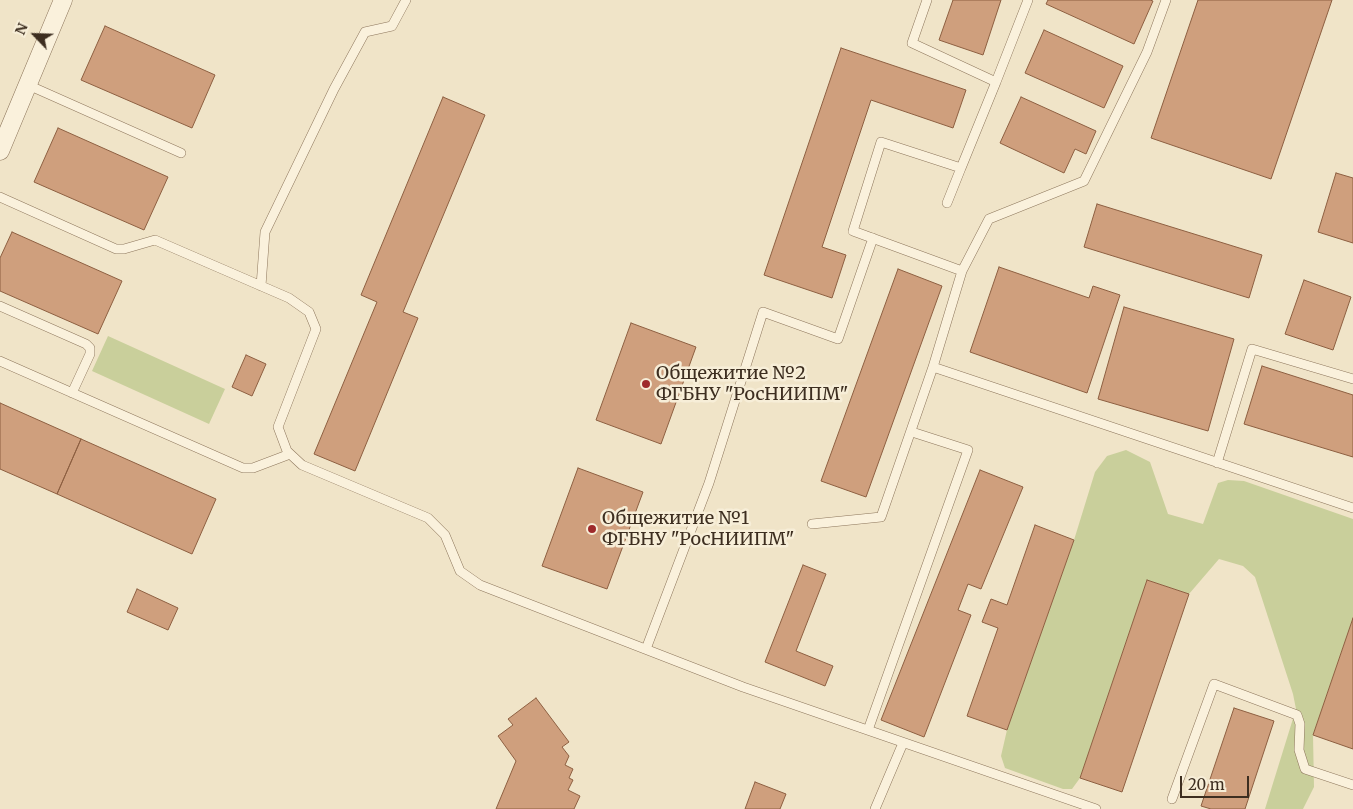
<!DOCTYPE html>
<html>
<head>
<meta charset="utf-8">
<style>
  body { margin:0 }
  #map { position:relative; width:1353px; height:809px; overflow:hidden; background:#f0e4c8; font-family:Merriweather,serif }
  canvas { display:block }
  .north { position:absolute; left:10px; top:10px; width:50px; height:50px; -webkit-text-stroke:4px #f7eed8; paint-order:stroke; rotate:294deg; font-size:14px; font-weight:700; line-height:20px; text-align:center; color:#3d2e20 }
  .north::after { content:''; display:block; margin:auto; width:18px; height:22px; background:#3d2e20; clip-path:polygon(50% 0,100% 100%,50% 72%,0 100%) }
  .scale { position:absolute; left:1180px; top:776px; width:69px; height:22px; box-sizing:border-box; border:2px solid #3d2e20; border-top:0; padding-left:6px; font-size:15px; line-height:18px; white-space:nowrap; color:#3d2e20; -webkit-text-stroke:4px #f7eed8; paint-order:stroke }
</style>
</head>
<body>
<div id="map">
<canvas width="1353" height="809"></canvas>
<div class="north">N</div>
<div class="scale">20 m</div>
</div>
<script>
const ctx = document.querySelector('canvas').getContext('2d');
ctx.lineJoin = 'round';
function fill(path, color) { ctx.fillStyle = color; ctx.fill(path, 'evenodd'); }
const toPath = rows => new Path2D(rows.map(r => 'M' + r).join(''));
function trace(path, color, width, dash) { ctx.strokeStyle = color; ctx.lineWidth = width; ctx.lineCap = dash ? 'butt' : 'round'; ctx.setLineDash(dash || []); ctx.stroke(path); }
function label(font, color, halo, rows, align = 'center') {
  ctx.font = font + ' Merriweather,serif'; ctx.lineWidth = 5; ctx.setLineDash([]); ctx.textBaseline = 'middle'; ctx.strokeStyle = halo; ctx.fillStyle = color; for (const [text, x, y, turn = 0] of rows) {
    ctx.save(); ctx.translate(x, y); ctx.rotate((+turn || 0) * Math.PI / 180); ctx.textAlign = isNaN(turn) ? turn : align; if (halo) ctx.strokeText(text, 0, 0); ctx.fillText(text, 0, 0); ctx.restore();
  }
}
const green = toPath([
  [108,336,225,389,209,424,92,371],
  [1126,450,1150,462,1168,514,1203,524,1218,483,1228,480,1244,481,1353,519,1353,618,1313,735,1314,787,1303,809,1265,809,1296,709,1293,694,1255,577,1243,566,1219,559,1189,594,1147,580,1080,778,1072,789,1063,789,1005,768,1001,756,1007,730,1074,540,1095,472,1107,456]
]);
const building = toPath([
  [953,0,1001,0,983,55,939,40,953,0],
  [1048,0,1150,0,1153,1,1134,44,1046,4,1048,0],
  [1198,0,1332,0,1271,179,1151,138,1198,0],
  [105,26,215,75,192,128,81,80,105,26],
  [1044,30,1123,66,1104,108,1025,73,1044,30],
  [841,48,966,90,953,128,871,100,822,247,846,255,832,298,764,275,841,48],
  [443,97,485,115,403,312,418,318,355,471,314,454,377,302,361,295,443,97],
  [1021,97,1096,131,1086,154,1075,149,1064,173,1000,143,1021,97],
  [58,128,168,177,144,230,34,182,58,128],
  [1336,173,1353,178,1353,243,1318,232,1336,173],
  [1097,204,1262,255,1249,298,1084,247,1097,204],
  [12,232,122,281,98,334,0,291,0,258,12,232],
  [999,267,1089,298,1093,286,1120,295,1087,393,970,352,999,267],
  [898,269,942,286,866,497,821,481,898,269],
  [1304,280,1351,297,1333,350,1285,334,1304,280],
  [1124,307,1234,339,1208,431,1098,399,1124,307],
  [631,323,696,347,661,444,596,420,631,323],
  [246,355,266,364,252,396,232,387,246,355],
  [1262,366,1353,395,1353,457,1244,424,1262,366],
  [0,403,81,439,57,494,0,469,0,403],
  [81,439,216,499,192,554,57,494,81,439],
  [578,468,643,492,607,589,542,566,578,468],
  [980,470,1023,487,981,589,968,584,958,610,971,615,924,737,881,720,980,470],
  [1035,525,1074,540,1007,730,967,716,998,628,982,622,991,599,1007,605,1035,525],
  [803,565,826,574,796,651,833,666,825,686,765,662,803,565],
  [1147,580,1189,594,1122,792,1080,778,1147,580],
  [137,589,178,608,168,630,127,612,137,589],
  [1353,618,1353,749,1313,735,1353,618],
  [536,698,569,742,562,747,569,756,565,765,573,769,569,778,573,780,568,790,580,796,574,809,496,809,516,761,498,736,513,725,508,719,536,698],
  [1234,708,1274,721,1245,809,1211,809,1201,806,1234,708],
  [755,782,786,794,780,809,745,809,755,782]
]);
const lane = toPath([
  [927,0,912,43,996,82,1028,0],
  [28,85,181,153],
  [961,168,996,82],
  [0,197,116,249,124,249,155,240,289,298,309,312,316,329,278,427,287,451,302,465,428,518,445,535,460,571,480,585,743,687,1096,809],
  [962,271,989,219,1084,181,1147,52,1166,0],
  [261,286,265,232,334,89,365,32,392,26,406,0],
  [0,306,86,344,90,348,90,354,72,393],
  [0,361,243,468,253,468,290,454],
  [933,367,962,271,853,231,881,142,961,168,947,203],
  [1217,463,1252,349,1353,379],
  [812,524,881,517,933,367,1353,508],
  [646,649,709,483,763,312,838,339,873,238],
  [868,730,968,450,912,432],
  [1172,799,1214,684,1297,715,1300,724,1299,750,1305,769,1353,785],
  [875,809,903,743]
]);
const street = toPath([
  [0,151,63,0]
]);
const markers = [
  [646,384,5,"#9e2a2b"],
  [592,529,5,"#9e2a2b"]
];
const poiNames = [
  ["Общежитие №2",656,374],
  ["ФГБНУ \"РосНИИПМ\"",656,395],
  ["Общежитие №1",602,519],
  ["ФГБНУ \"РосНИИПМ\"",602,540]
];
fill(green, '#c9cf9b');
fill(building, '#cf9f7d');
trace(building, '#8d5f41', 1);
trace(lane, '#8d765c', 10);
trace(street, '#8d765c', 19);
trace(lane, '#faf1dc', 9);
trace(street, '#faf1dc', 18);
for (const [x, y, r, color] of markers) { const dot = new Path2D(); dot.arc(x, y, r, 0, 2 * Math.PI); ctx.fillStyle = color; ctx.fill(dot); trace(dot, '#f7eed8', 2); }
label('18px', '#3d2e20', '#f7eed8', poiNames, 'left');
</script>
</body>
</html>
